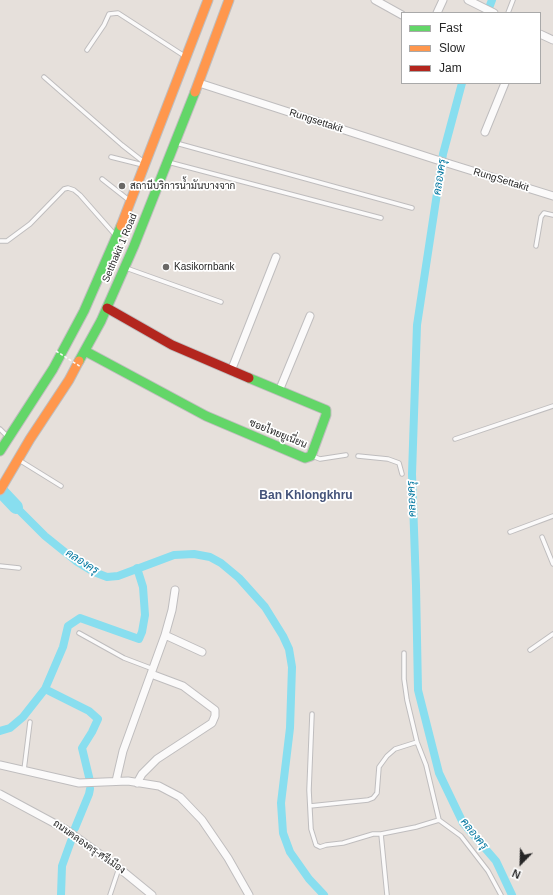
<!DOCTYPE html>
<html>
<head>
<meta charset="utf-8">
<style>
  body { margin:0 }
  #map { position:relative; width:553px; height:895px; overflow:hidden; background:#e6e0db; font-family:Helvetica,sans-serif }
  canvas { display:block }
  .legend { position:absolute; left:401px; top:12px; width:140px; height:72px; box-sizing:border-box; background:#fff; border:1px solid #a9a9a9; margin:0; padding:5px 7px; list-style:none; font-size:12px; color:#272727 }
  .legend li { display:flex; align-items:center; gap:8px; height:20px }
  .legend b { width:20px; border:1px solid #a9a9a9 }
  .north { position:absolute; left:501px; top:843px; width:40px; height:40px; -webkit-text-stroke:3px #fff; paint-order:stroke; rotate:203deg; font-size:11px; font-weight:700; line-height:16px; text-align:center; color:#272727 }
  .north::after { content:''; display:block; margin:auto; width:14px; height:18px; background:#272727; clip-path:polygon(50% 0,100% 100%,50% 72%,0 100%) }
</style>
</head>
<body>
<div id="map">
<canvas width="553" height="895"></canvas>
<ul class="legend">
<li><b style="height:5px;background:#63d668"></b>Fast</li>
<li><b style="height:5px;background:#ff974d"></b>Slow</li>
<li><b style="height:5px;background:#b3261e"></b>Jam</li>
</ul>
<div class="north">N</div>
</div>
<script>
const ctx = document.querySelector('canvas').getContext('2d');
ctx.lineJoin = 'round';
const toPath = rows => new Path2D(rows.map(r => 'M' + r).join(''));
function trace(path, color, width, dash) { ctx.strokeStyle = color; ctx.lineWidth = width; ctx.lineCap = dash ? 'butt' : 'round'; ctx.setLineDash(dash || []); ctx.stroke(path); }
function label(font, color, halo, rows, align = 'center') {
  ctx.font = font + ' Helvetica,Sarabun,sans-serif'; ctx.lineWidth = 3.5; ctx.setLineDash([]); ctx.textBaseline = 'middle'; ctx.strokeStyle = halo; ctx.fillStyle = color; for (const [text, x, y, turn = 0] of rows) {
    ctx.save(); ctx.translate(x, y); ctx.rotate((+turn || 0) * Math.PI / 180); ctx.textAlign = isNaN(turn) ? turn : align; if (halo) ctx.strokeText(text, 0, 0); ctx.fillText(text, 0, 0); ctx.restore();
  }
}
const canal = toPath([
  [487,13,492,0],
  [462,83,443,154,417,325,412,474,416,586,418,690,439,773,463,823,496,861,512,895],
  [16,507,45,536,76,561,94,572,107,577,118,576,174,555,194,554,210,557,221,563,239,578,265,607,283,636,289,649,292,667,290,728,281,803,283,833,290,852,309,879,324,895],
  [45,689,89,711,98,719,92,732,82,748,90,781],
  [0,731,10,728,23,717,45,689,63,647,68,626,80,618,139,639,142,632,145,615,143,587,137,568],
  [75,828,89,794,90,789],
  [61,895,62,866,71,841]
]);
const river = toPath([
  [0,490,16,507]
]);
const lane = toPath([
  [508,13,513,0],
  [87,50,104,25,109,14,118,13,186,57],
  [44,77,122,145,145,163],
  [176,143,412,208],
  [111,157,143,165],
  [168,162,381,218],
  [102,179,130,201],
  [0,241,7,241,30,224,64,189,68,188,74,190,80,195,116,236],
  [536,246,541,217,544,213,553,215],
  [126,268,221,302],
  [0,429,8,437],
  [455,439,553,406],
  [312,456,320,459,346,455],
  [358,456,388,459,399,463,402,474],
  [19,460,61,486],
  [510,532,553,516],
  [542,537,553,564],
  [0,566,19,568],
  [79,633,124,658,153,669],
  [530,650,553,634],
  [404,653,404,679,407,700,417,742,426,765,439,820],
  [312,714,309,790,311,829,316,845,320,847,326,845,343,843,373,834,381,834,416,827,439,820,461,836,488,871,501,895],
  [24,770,30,722],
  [310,806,368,800,373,798,377,793,379,767,387,756,395,749,417,742],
  [381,834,387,895],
  [110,895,119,868]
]);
const street = toPath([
  [375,0,402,15],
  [468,0,494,13],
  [437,13,443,0],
  [540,34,553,40],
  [199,83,434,159,553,196],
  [485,132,505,83],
  [231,371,276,257],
  [279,391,310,316],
  [165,635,202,652],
  [0,765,79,783,128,781,159,786,180,797,202,820,228,858,249,895],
  [116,781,123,751,165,635,172,610,175,590],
  [137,783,142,774,157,759,212,723,215,716,215,710,183,686,151,674],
  [0,794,65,829,119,868,152,895]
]);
const fast = toPath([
  [85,351,206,416,305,458,311,456,326,415,326,410,249,378],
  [79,361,101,321,134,246,195,92],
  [0,451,53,369,84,311,121,226]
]);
const slow = toPath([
  [195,92,229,0],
  [121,226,208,0],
  [0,490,30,439,69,380,79,361]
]);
const jam = toPath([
  [107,308,172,345,249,378]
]);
const pathBridge = toPath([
  [56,351,81,367]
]);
const markers = [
  [122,186,4,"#6a6866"],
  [166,267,4,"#6a6866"]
];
const streetNames = [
  ["Rungsettakit",316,121,18],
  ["RungSettakit",501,180,17],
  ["Setthakit 1 Road",120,248,-67],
  ["ซอยไทยยูเนี่ยน",278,434,22],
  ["ถนนคลองครุ-ศรีเมือง",89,847,35]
];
const poiNames = [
  ["สถานีบริการน้ำมันบางจาก",130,186],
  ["Kasikornbank",174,267]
];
const waterNames = [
  ["คลองครุ",440,177,-81],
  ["คลองครุ",412,499,-92],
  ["คลองครุ",82,562,33],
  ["คลองครุ",474,834,51]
];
const quarterNames = [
  ["Ban Khlongkhru",306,496]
];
trace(canal, '#88deef', 8);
trace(river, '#88deef', 14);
trace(lane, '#bfbdbe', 5.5);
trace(street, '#bfbdbe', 9);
trace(fast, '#bfbdbe', 11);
trace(slow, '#bfbdbe', 11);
trace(jam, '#bfbdbe', 11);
trace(lane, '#fbfafa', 3.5);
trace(street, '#fbfafa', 7);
trace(fast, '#63d668', 9);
trace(slow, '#ff974d', 9);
trace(jam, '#b3261e', 9);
trace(pathBridge, '#fbfafa', 1.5, [3, 2]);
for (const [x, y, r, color] of markers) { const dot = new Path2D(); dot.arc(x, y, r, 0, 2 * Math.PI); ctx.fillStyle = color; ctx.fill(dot); trace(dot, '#fff', 1.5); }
label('10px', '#272727', '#fff', streetNames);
label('10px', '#272727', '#fff', poiNames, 'left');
label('italic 11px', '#0277a0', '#fff', waterNames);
label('bold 12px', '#44537a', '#fff', quarterNames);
</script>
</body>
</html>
